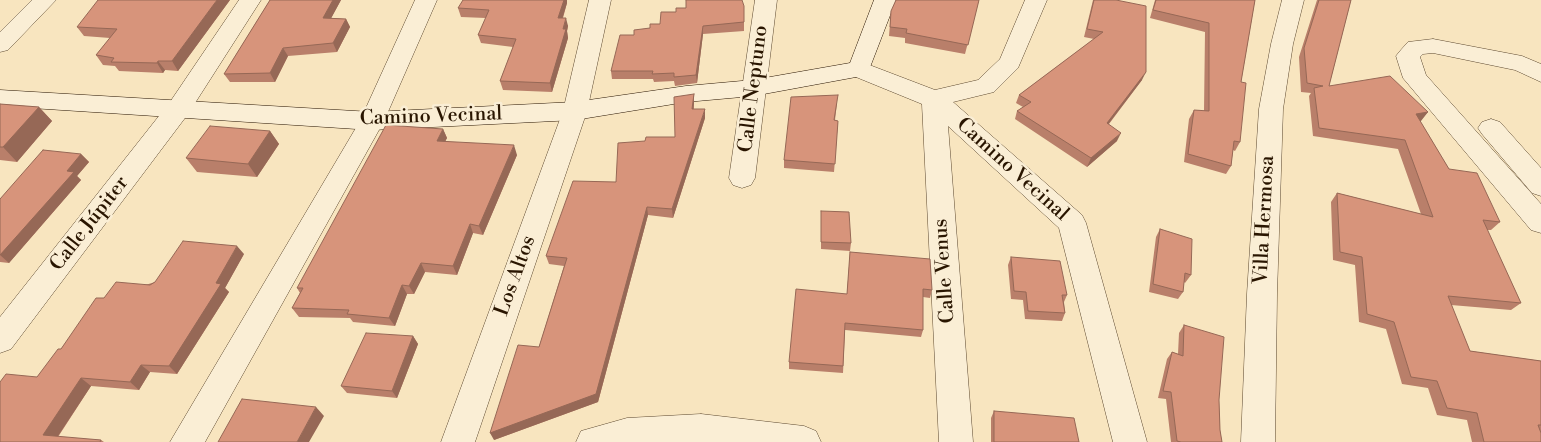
<!DOCTYPE html>
<html>
<head>
<meta charset="utf-8">
<style>
  body { margin:0 }
  canvas { display:block; background:#f8e5bf }
</style>
</head>
<body>
<canvas width="1541" height="442"></canvas>
<script>
const ctx = document.querySelector('canvas').getContext('2d');
ctx.lineJoin = 'round';
const toPath = rows => new Path2D(rows.map(r => 'M' + r).join(''));
function trace(path, color, width, dash) { ctx.strokeStyle = color; ctx.lineWidth = width; ctx.lineCap = dash ? 'butt' : 'round'; ctx.setLineDash(dash || []); ctx.stroke(path); }
function fill(path, color) { ctx.fillStyle = color; ctx.fill(path, 'evenodd'); }
function label(font, color, halo, rows, align = 'center') {
  ctx.font = font + ' "Libre Bodoni",serif'; ctx.lineWidth = 5; ctx.setLineDash([]); ctx.textBaseline = 'middle'; ctx.strokeStyle = halo; ctx.fillStyle = color; for (const [text, x, y, turn = 0] of rows) {
    ctx.save(); ctx.translate(x, y); ctx.rotate((+turn || 0) * Math.PI / 180); ctx.textAlign = isNaN(turn) ? turn : align; if (halo) ctx.strokeText(text, 0, 0); ctx.fillText(text, 0, 0); ctx.restore();
  }
}
const street = toPath([
  [32,0,56,0,8,50,0,52,0,32,32,0],
  [239,0,261,0,188,114,11,349,0,353,0,317,170,102,239,0],
  [415,0,437,0,384,121,205,442,170,442,360,121,415,0],
  [589,0,611,0,587,111,475,442,441,442,563,111,589,0],
  [755,0,777,0,755,178,751,185,742,188,733,185,729,178,755,0],
  [1025,0,1047,0,1018,68,994,92,953,102,1082,215,1086,223,1147,442,1113,442,1059,228,948,126,973,442,939,442,922,104,851,75,847,69,851,63,859,61,935,90,978,80,1000,59,1025,0],
  [1282,0,1304,0,1293,44,1283,109,1277,294,1275,442,1241,442,1247,294,1259,109,1271,44,1282,0],
  [1433,39,1522,56,1541,64,1541,82,1515,70,1433,53,1423,54,1420,57,1426,75,1541,204,1541,233,1531,230,1403,78,1396,56,1400,51,1408,42,1433,39],
  [1491,119,1500,122,1541,168,1541,196,1532,193,1482,134,1478,128,1482,122,1491,119],
  [701,414,804,426,816,431,821,442,576,442,581,431,627,418,701,414]
]);
const secondary = toPath([
  [874,0,896,0,867,75,753,96,686,102,575,120,372,130,0,106,0,90,372,112,575,102,686,86,753,80,850,63,874,0]
]);
const wall = toPath([
  [230,0,178,71,165,70,163,73,119,71,115,66,103,65,96,55,110,38,84,36,77,27],
  [270,0,341,0,331,18,346,19,350,27,337,52,288,56,275,82,230,82,224,74],
  [979,0,965,54,905,43,905,38,889,36,891,11],
  [1093,0,1116,0,1142,80,1109,124,1117,141,1087,167,1015,119,1017,111,1023,107,1016,103,1019,95,1094,39,1084,37],
  [1155,0,1255,0,1241,82,1240,142,1235,151,1233,150,1231,166,1226,174,1184,162,1189,119,1194,110,1204,111,1205,32,1150,18],
  [1317,0,1351,0,1329,86,1428,112,1420,121,1449,169,1500,222,1491,230,1487,230,1521,303,1511,310,1451,305,1470,351,1541,361,1541,442,1472,442,1467,420,1437,415,1428,388,1402,384,1386,329,1359,322,1355,265,1333,260,1331,202,1337,193,1421,214,1398,149,1313,136,1309,96,1311,93,1301,92,1299,57],
  [567,3,563,18,568,26,567,31,568,38,552,92,503,90,500,81,513,47,481,43,478,35,486,18,461,17,458,8],
  [744,6,744,31,703,34,697,83,675,86,674,81,654,82,653,79,612,79,611,71,634,35,660,24,676,12],
  [694,94,694,109,705,118,673,218,648,215,598,402,494,440,539,347,564,266,549,264,546,256,616,182,645,141,675,137],
  [837,103,835,120,838,121,834,172,784,168,784,160],
  [0,104,39,107,52,121,17,162,0,160],
  [443,129,447,138,445,141,517,155,483,235,473,233,457,275,425,272,414,294,407,294,395,326,353,322,350,318,299,317,292,308,300,293,297,288],
  [270,131,279,144,257,177,197,172,186,158],
  [81,154,89,162,77,176,81,180,9,263,0,262,0,199],
  [821,211,851,243,850,251,821,249],
  [1160,229,1191,275,1185,283,1184,282,1183,292,1178,299,1149,292,1156,237],
  [850,252,932,290,930,298,923,297,923,330,921,337,845,330,843,373,789,369,789,362,847,294],
  [244,254,225,288,229,292,177,374,150,372,139,390,91,386,58,437,101,440,104,442,0,442,37,377,104,298],
  [1011,257,1067,295,1064,302,1065,313,1062,321,1025,319,1023,300,1011,299,1008,265],
  [1184,325,1219,400,1220,430,1222,442,1171,442,1166,399,1158,398,1167,359,1172,352,1178,354,1179,333],
  [413,336,418,344,397,398,347,393,341,386],
  [994,411,1079,442,991,442,991,418]
]);
const shadedWall = toPath([
  [217,0,230,0,178,71,172,61],
  [333,0,341,0,327,26,323,18],
  [563,0,567,0,567,3,560,26,558,18],
  [566,18,568,26,567,31,568,38,552,92,550,83],
  [346,19,350,27,337,52,333,43],
  [703,26,703,34,697,83,696,75],
  [283,48,288,56,275,82,270,73],
  [158,61,165,70,163,73,157,63],
  [1146,72,1142,80,1103,131,1107,123],
  [694,94,694,103,692,118,692,109],
  [39,107,52,121,17,162,3,147],
  [705,109,705,118,673,218,672,209],
  [1428,112,1421,121,1409,122,1416,114],
  [443,129,447,138,441,150,437,141],
  [270,131,279,144,257,177,248,164],
  [1121,133,1117,141,1087,167,1091,158],
  [514,145,517,155,483,235,479,226],
  [81,154,89,162,77,176,81,180,9,263,0,255,67,171],
  [647,207,648,215,598,402,494,440,490,433],
  [470,224,473,233,457,275,453,266],
  [237,246,244,254,225,288,229,292,177,374,169,366],
  [421,263,425,272,414,294,409,286],
  [402,285,407,294,395,326,389,318],
  [413,336,418,344,397,398,392,391],
  [141,365,150,372,139,390,130,382],
  [81,378,91,386,54,442,43,435],
  [316,407,324,416,309,442,297,442]
]);
const building = toPath([
  [98,0,217,0,172,61,158,61,157,63,111,62,114,58,96,55,117,29,77,27,98,0],
  [270,0,333,0,323,18,346,19,333,43,283,48,270,73,224,74,270,0],
  [463,0,564,0,558,18,566,18,563,29,566,29,550,83,500,81,516,39,478,35,489,10,458,8,463,0],
  [686,0,742,0,744,6,744,22,703,26,696,75,674,77,674,73,652,74,653,71,611,71,620,35,634,35,634,30,650,28,650,24,660,24,661,12,676,12,676,8,686,8,686,0],
  [896,0,979,0,968,45,906,33,907,29,890,27,891,11,896,0],
  [1094,0,1116,0,1146,6,1146,72,1107,123,1121,133,1091,158,1017,111,1031,102,1019,95,1103,32,1087,29,1094,0],
  [1156,0,1255,0,1241,82,1246,83,1240,142,1234,141,1231,166,1188,154,1194,110,1209,111,1209,23,1153,10,1156,0],
  [1319,0,1351,0,1329,86,1390,76,1428,112,1416,114,1449,169,1477,173,1500,222,1483,220,1521,303,1448,296,1470,351,1541,361,1541,425,1538,425,1541,433,1541,442,1484,442,1477,413,1447,408,1437,381,1411,377,1394,322,1367,314,1362,257,1340,252,1337,193,1433,217,1405,140,1319,128,1314,88,1323,86,1307,83,1304,48,1319,0],
  [694,94,692,109,705,109,672,209,647,207,596,394,490,433,518,345,539,347,567,258,546,256,573,181,616,182,618,143,645,141,646,137,675,137,674,97,694,94],
  [838,95,834,120,838,121,835,164,784,160,791,97,838,95],
  [0,104,39,107,3,147,0,147,0,104],
  [386,125,443,129,437,141,514,145,479,226,470,224,453,266,421,263,409,286,402,285,389,318,347,314,349,310,292,308,303,288,297,288,386,125],
  [210,126,270,131,248,164,186,158,210,126],
  [43,150,81,154,67,171,74,172,0,255,0,199,43,150],
  [821,211,849,212,851,243,821,242,821,211],
  [1160,229,1192,239,1191,275,1185,273,1183,292,1153,284,1160,229],
  [183,241,237,246,216,283,221,284,169,366,141,365,130,382,81,378,43,435,101,440,100,442,0,442,0,382,6,374,37,377,58,349,61,349,96,298,104,298,116,282,150,285,155,282,183,241],
  [850,252,930,259,932,290,923,289,923,330,845,323,843,366,789,362,796,289,847,294,850,252],
  [1011,257,1060,261,1067,295,1062,295,1065,313,1028,311,1026,292,1014,291,1011,257],
  [1184,325,1224,337,1219,400,1220,430,1222,442,1181,442,1177,441,1171,392,1163,391,1172,352,1183,356,1184,325],
  [366,333,413,336,392,391,341,386,366,333],
  [242,399,316,407,297,442,218,442,242,399],
  [994,411,1074,418,1079,442,994,442,994,411]
]);
const streetNames = [
  ["Calle Neptuno",754,89,-83],
  ["Camino Vecinal",431,117,-2],
  ["Camino Vecinal",1012,170,42],
  ["Villa Hermosa",1265,220,-87],
  ["Calle Júpiter",90,224,-52],
  ["Calle Venus",945,271,-94],
  ["Los Altos",516,276,-70]
];
trace(street, '#5d4930', 1);
trace(secondary, '#291500', 1);
fill(street, '#faeed5');
fill(secondary, '#faeed5');
fill(wall, '#b97f6a');
fill(shadedWall, '#966856');
fill(building, '#d7947b');
trace(building, '#966856', 1);
label('20px', '#291500', '#faeed5', streetNames);
</script>
</body>
</html>
